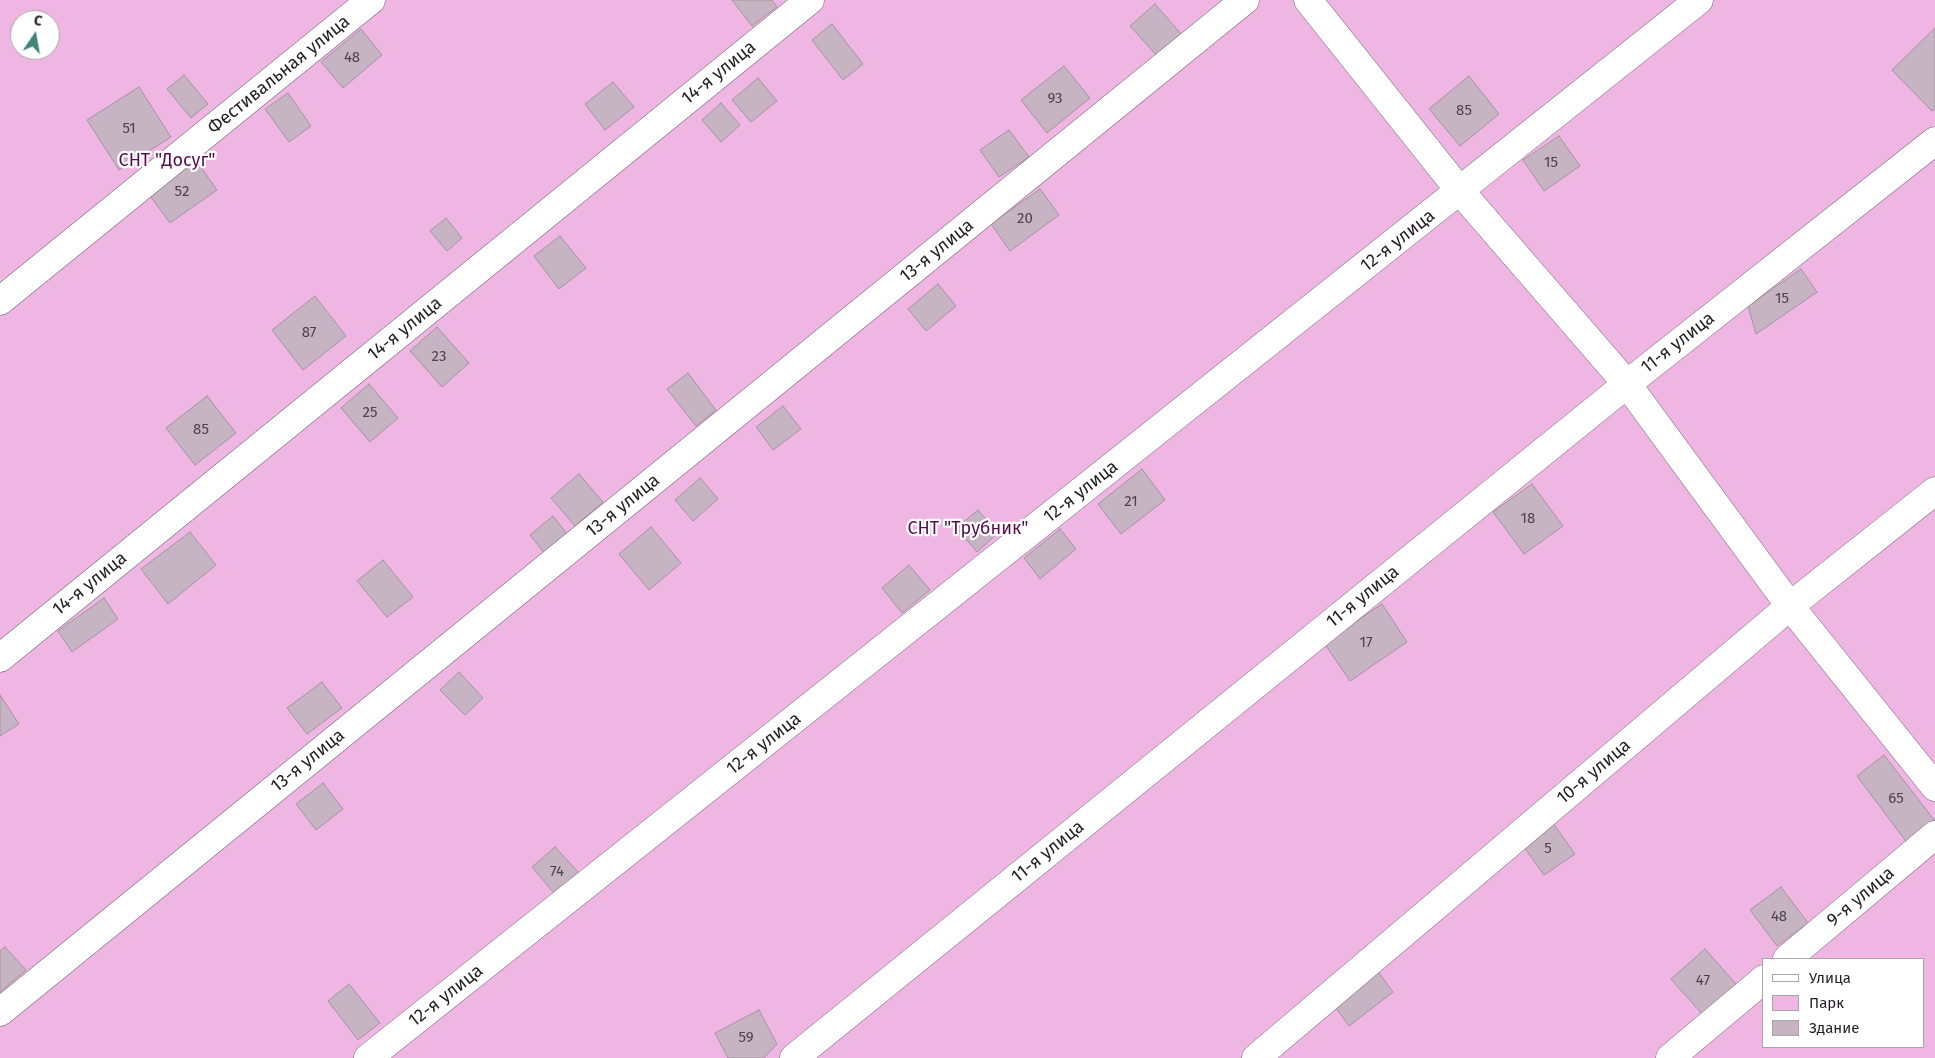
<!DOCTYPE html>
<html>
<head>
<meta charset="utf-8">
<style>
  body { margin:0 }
  #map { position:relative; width:1935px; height:1058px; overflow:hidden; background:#f7e3f2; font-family:"Fira Sans",sans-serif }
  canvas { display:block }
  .legend { position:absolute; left:1762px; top:958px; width:162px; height:90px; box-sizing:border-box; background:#fff; border:1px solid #a7a5a7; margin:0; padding:6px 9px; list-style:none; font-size:15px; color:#241d23 }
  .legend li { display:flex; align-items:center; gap:10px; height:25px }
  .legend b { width:25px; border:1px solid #a7a5a7 }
  .north { position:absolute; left:10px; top:10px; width:50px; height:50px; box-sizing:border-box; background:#fff; border:1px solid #a7a5a7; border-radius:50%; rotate:12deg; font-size:14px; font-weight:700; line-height:20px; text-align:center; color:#241d23 }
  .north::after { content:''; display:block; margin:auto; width:18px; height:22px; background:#3f857b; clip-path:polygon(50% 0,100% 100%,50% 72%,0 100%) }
</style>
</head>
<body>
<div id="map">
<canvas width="1935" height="1058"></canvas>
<ul class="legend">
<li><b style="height:6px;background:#fff"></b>Улица</li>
<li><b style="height:14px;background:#efb6e4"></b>Парк</li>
<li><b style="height:14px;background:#c7b4c2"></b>Здание</li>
</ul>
<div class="north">С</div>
</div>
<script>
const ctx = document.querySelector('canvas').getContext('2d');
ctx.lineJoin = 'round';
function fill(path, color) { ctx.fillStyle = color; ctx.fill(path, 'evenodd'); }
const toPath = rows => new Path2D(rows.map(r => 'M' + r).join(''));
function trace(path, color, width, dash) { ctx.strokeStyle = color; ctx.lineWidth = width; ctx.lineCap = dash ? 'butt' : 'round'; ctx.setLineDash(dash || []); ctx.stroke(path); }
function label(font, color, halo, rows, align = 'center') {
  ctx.font = font + ' "Fira Sans",sans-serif'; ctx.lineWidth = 4.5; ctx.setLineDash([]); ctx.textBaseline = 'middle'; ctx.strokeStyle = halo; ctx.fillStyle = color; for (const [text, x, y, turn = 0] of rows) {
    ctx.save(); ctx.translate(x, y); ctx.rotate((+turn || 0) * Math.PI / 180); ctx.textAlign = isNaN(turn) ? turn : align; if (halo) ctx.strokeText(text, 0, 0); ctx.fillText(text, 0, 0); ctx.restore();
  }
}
const green = toPath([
  [0,0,1935,0,1935,1058,0,1058],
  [20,20,50,20,50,50,20,50],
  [1764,959,1924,959,1924,1047,1764,1047]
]);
const building = toPath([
  [732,0,772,0,777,7,752,26,732,0],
  [1155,4,1182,35,1158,57,1130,26,1155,4],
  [832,24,863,64,843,80,812,40,832,24],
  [1935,28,1935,109,1932,111,1892,70,1935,28],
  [361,29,382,55,343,88,321,62,361,29],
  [1064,66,1090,98,1047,133,1021,100,1064,66],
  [184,75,208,104,191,118,167,89,184,75],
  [1469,76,1499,114,1460,146,1429,109,1469,76],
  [758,78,777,101,751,122,732,100,758,78],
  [613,82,634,107,605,130,585,104,613,82],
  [139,87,171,137,119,170,87,120,139,87],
  [288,93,311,126,289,142,265,109,288,93],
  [721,103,740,125,721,142,702,120,721,103],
  [1009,130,1029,157,999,177,980,150,1009,130],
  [1559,136,1580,166,1544,191,1523,160,1559,136],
  [196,160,217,190,170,223,148,193,196,160],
  [1040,189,1059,215,1010,251,991,224,1040,189],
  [446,218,462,238,447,251,430,231,446,218],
  [560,236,586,268,559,289,534,256,560,236],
  [1801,269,1817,292,1756,334,1748,306,1801,269],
  [938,284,956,306,926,331,908,309,938,284],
  [315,296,346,336,303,370,272,330,315,296],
  [437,327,469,363,442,387,410,351,437,327],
  [688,373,716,410,696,426,667,389,688,373],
  [369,384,398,418,370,442,341,408,369,384],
  [207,396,236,433,195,465,166,428,207,396],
  [783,406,801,429,773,450,756,427,783,406],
  [1142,469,1165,500,1121,534,1098,504,1142,469],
  [579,474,603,502,575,526,551,498,579,474],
  [700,478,718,499,693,521,675,500,700,478],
  [1532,484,1563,526,1524,554,1493,512,1532,484],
  [978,510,998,533,977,552,956,528,978,510],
  [553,516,568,535,545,554,530,535,553,516],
  [651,527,681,563,649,590,619,554,651,527],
  [1060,529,1076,549,1040,579,1024,558,1060,529],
  [190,532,216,565,168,604,141,569,190,532],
  [383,560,413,597,387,617,357,581,383,560],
  [909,565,930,590,902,613,882,588,909,565],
  [104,598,118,619,72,652,58,631,104,598],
  [1382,604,1407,642,1350,681,1324,643,1382,604],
  [459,672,483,698,465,715,440,690,459,672],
  [322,682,342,708,307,734,287,708,322,682],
  [0,695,19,724,0,736,0,695],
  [1884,755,1935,821,1935,824,1908,844,1857,776,1884,755],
  [323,783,343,809,316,830,296,804,323,783],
  [1553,823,1575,854,1544,875,1522,844,1553,823],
  [555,847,582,876,558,898,532,867,555,847],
  [1781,887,1808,923,1777,946,1750,910,1781,887],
  [5,947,26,970,0,992,0,951,5,947],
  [1705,949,1736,984,1702,1014,1671,979,1705,949],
  [1377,970,1393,992,1349,1026,1333,1004,1377,970],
  [349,984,380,1023,358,1040,328,1001,349,984],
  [759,1010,777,1044,764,1058,728,1058,715,1033,759,1010]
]);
const minor = toPath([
  [1308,0,1460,191,1627,384,1790,606,1935,787],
  [0,301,371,0],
  [0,658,810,0],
  [1787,959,1935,835],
  [0,1012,1245,0],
  [368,1058,1699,0],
  [794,1058,1627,384,1935,141],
  [1256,1058,1790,606,1935,491],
  [1670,1058,1764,979]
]);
const numberNames = [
  ["48",352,58],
  ["93",1055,99],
  ["85",1464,111],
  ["51",129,129],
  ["15",1551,163],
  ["52",182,192],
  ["20",1025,219],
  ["15",1782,299],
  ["87",309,333],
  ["23",439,357],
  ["25",370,413],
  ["85",201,430],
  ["21",1131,502],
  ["18",1528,519],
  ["17",1366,643],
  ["65",1896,799],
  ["5",1548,849],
  ["74",557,872],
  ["48",1779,917],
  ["47",1703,981],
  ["59",746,1038]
];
const streetNames = [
  ["14-я улица",719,73,-39],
  ["Фестивальная улица",279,75,-39],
  ["12-я улица",1398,241,-38],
  ["13-я улица",937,251,-39],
  ["14-я улица",405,329,-39],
  ["11-я улица",1678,343,-38],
  ["12-я улица",1081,492,-38],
  ["13-я улица",623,506,-39],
  ["14-я улица",90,584,-39],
  ["11-я улица",1363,597,-39],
  ["12-я улица",764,744,-38],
  ["13-я улица",308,761,-39],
  ["10-я улица",1594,772,-40],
  ["11-я улица",1048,852,-39],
  ["9-я улица",1861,897,-40],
  ["12-я улица",446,996,-38]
];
const parkNames = [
  ["СНТ \"Досуг\"",167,161],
  ["СНТ \"Трубник\"",968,529]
];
fill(green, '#efb6e4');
fill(building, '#c7b4c2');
trace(building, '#a593a1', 1);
trace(minor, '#776673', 29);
trace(minor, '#fff', 28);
label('15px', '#4d434b', null, numberNames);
label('18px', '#241d23', '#fff', streetNames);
label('18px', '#560e4e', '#fff', parkNames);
</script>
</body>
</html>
